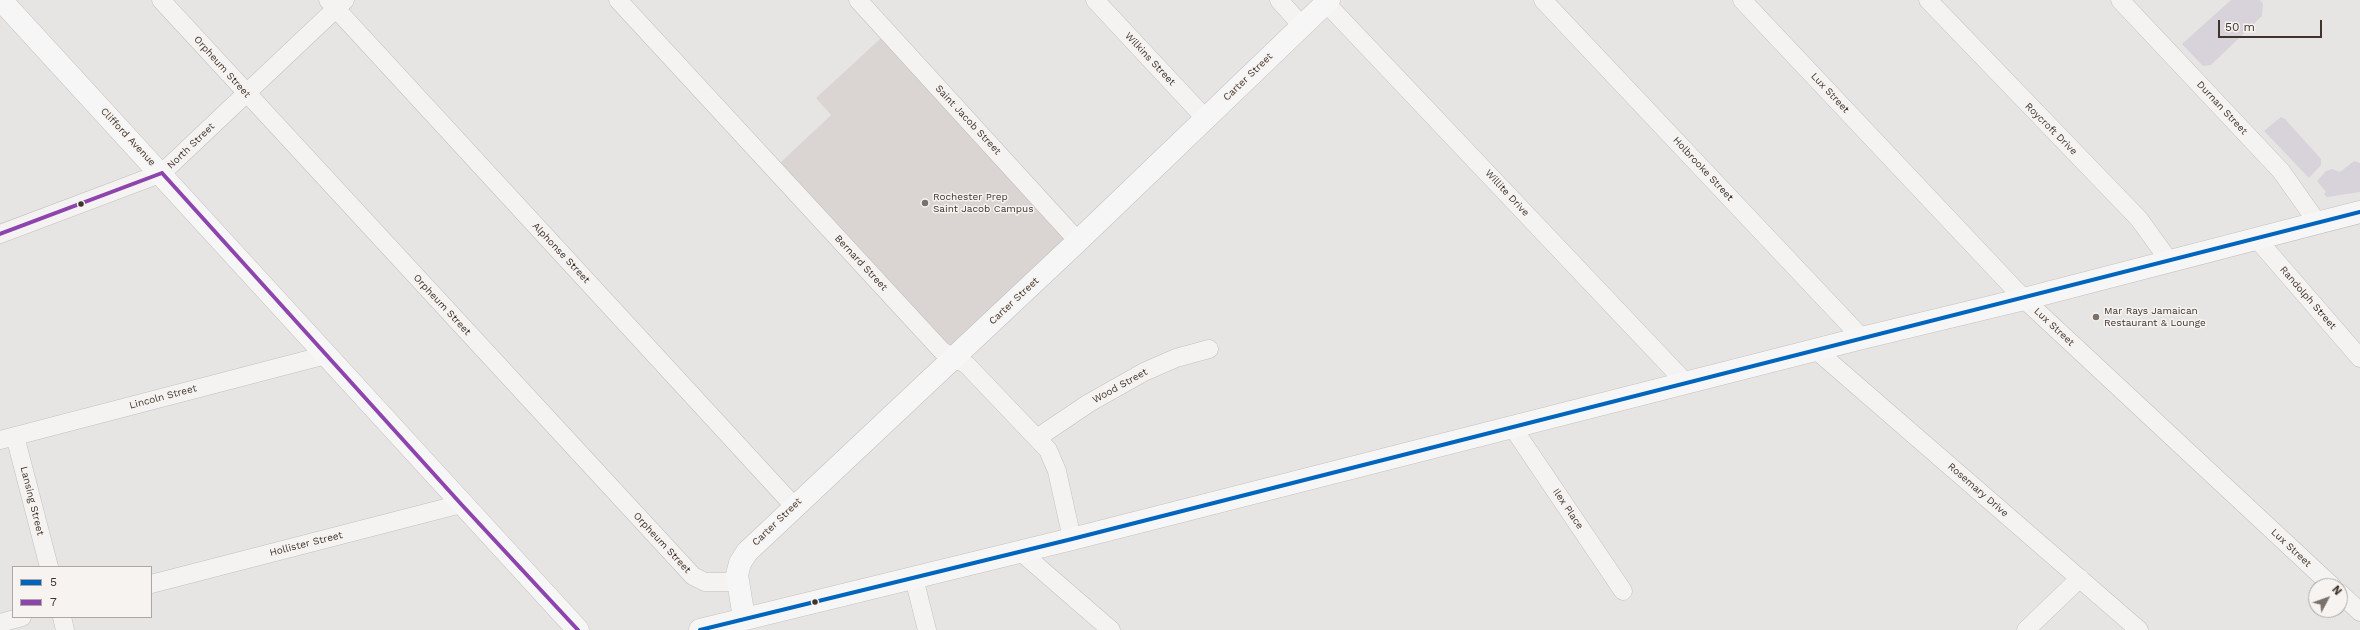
<!DOCTYPE html>
<html>
<head>
<meta charset="utf-8">
<style>
  body { margin:0 }
  #map { position:relative; width:2360px; height:630px; overflow:hidden; background:#e7e5e3; font-family:"Work Sans",sans-serif }
  canvas { display:block }
  .legend { position:absolute; left:12px; top:566px; width:140px; height:52px; box-sizing:border-box; background:#f6f3f1; border:1px solid #ada6a2; margin:0; padding:5px 7px; list-style:none; font-size:12px; color:#3f332b }
  .legend li { display:flex; align-items:center; gap:8px; height:20px }
  .legend b { width:20px; border:1px solid #ada6a2 }
  .north { position:absolute; left:2308px; top:578px; width:40px; height:40px; box-sizing:border-box; background:#f6f3f1; border:1px solid #ada6a2; border-radius:50%; rotate:49deg; font-size:11px; font-weight:700; line-height:16px; text-align:center; color:#3f332b }
  .north::after { content:''; display:block; margin:auto; width:14px; height:18px; background:#7a716b; clip-path:polygon(50% 0,100% 100%,50% 72%,0 100%) }
  .scale { position:absolute; left:2218px; top:20px; width:104px; height:18px; box-sizing:border-box; border:2px solid #3f332b; border-top:0; padding-left:5px; font-size:12px; line-height:14px; white-space:nowrap; color:#3f332b; -webkit-text-stroke:3px #f6f3f1; paint-order:stroke }
</style>
</head>
<body>
<div id="map">
<canvas width="2360" height="630"></canvas>
<ul class="legend">
<li><b style="height:5px;background:#0065bd"></b>5</li>
<li><b style="height:5px;background:#8e44ad"></b>7</li>
</ul>
<div class="north">N</div>
<div class="scale">50 m</div>
</div>
<script>
const ctx = document.querySelector('canvas').getContext('2d');
ctx.lineJoin = 'round';
function fill(path, color) { ctx.fillStyle = color; ctx.fill(path, 'evenodd'); }
const toPath = rows => new Path2D(rows.map(r => 'M' + r).join(''));
function trace(path, color, width, dash) { ctx.strokeStyle = color; ctx.lineWidth = width; ctx.lineCap = dash ? 'butt' : 'round'; ctx.setLineDash(dash || []); ctx.stroke(path); }
function label(font, color, halo, rows, align = 'center') {
  ctx.font = font + ' "Work Sans",sans-serif'; ctx.lineWidth = 3; ctx.setLineDash([]); ctx.textBaseline = 'middle'; ctx.strokeStyle = halo; ctx.fillStyle = color; for (const [text, x, y, turn = 0] of rows) {
    ctx.save(); ctx.translate(x, y); ctx.rotate((+turn || 0) * Math.PI / 180); ctx.textAlign = isNaN(turn) ? turn : align; if (halo) ctx.strokeText(text, 0, 0); ctx.fillText(text, 0, 0); ctx.restore();
  }
}
const built = toPath([
  [884,37,1064,238,1063,242,954,345,949,346,780,163,831,115,816,98,880,39]
]);
const green = toPath([
  [2231,0,2260,0,2263,4,2262,16,2211,65,2203,66,2182,44],
  [2281,117,2285,119,2321,159,2321,165,2309,178,2264,131],
  [2354,161,2360,163,2360,192,2327,197,2324,194,2326,192,2317,181,2326,171,2332,169,2340,172]
]);
const minor = toPath([
  [161,0,693,576,705,582,737,582],
  [328,0,794,506],
  [618,0,942,351,967,365,1048,450,1057,471,1072,539],
  [858,0,1078,241],
  [1095,0,1205,118],
  [1279,0,1302,26],
  [1543,0,1862,338],
  [1742,0,2024,299,2332,586],
  [1928,0,2139,219,2170,262],
  [2120,0,2281,171,2317,222],
  [1326,3,1687,384],
  [0,234,162,173,345,0],
  [2256,238,2360,358],
  [1816,350,2139,630],
  [1513,428,1623,591],
  [15,436,49,567],
  [1037,438,1089,403,1144,372,1176,358,1209,349],
  [0,440,326,355],
  [1021,552,1111,630],
  [914,578,927,630],
  [151,584,461,504],
  [2340,593,2360,612],
  [62,617,65,630],
  [0,623,22,617],
  [2026,630,2080,578]
]);
const major = toPath([
  [1,0,578,630],
  [744,618,737,575,740,563,747,552,1078,241,1329,0],
  [700,630,1072,539,1862,338,2024,299,2360,212]
]);
const bus1 = toPath([
  [700,630,1072,539,2360,212]
]);
const bus2 = toPath([
  [162,173,461,504,578,630],
  [0,234,162,173]
]);
const markers = [
  [925,203,4,"#7a716b"],
  [81,204,3.5,"#3f332b"],
  [2096,317,4,"#7a716b"],
  [815,602,3.5,"#3f332b"]
];
const streetNames = [
  ["Wilkins Street",1150,59,47],
  ["Orpheum Street",222,67,48],
  ["Carter Street",1248,77,-44],
  ["Lux Street",1830,93,47],
  ["Durnan Street",2222,108,47],
  ["Saint Jacob Street",968,120,47],
  ["Roycroft Drive",2051,129,45],
  ["Clifford Avenue",128,137,47],
  ["North Street",191,146,-44],
  ["Holbrooke Street",1703,169,47],
  ["Willite Drive",1507,193,47],
  ["Alphonse Street",561,253,47],
  ["Bernard Street",861,263,47],
  ["Randolph Street",2308,298,49],
  ["Carter Street",1014,301,-43],
  ["Orpheum Street",442,305,47],
  ["Lux Street",2054,327,43],
  ["Wood Street",1120,386,-29],
  ["Lincoln Street",163,397,-15],
  ["Rosemary Drive",1978,490,41],
  ["Lansing Street",32,501,76],
  ["Ilex Place",1568,509,56],
  ["Carter Street",777,522,-44],
  ["Orpheum Street",662,543,47],
  ["Hollister Street",306,544,-14],
  ["Lux Street",2291,548,43]
];
const poiNames = [
  ["Rochester Prep",933,197],
  ["Saint Jacob Campus",933,209],
  ["Mar Rays Jamaican",2104,311],
  ["Restaurant & Lounge",2104,323]
];
fill(built, '#dad4d2');
fill(green, '#d8d2da');
trace(minor, '#c3c1bf', 19);
trace(major, '#c5c2c0', 23);
trace(minor, '#f4f3f2', 18);
trace(major, '#f6f6f6', 22);
trace(bus1, '#0065bd', 4);
trace(bus2, '#8e44ad', 4);
for (const [x, y, r, color] of markers) { const dot = new Path2D(); dot.arc(x, y, r, 0, 2 * Math.PI); ctx.fillStyle = color; ctx.fill(dot); trace(dot, '#f6f3f1', 1.5); }
label('10px', '#3f332b', '#f6f3f1', streetNames);
label('10px', '#3f332b', '#f6f3f1', poiNames, 'left');
</script>
</body>
</html>
